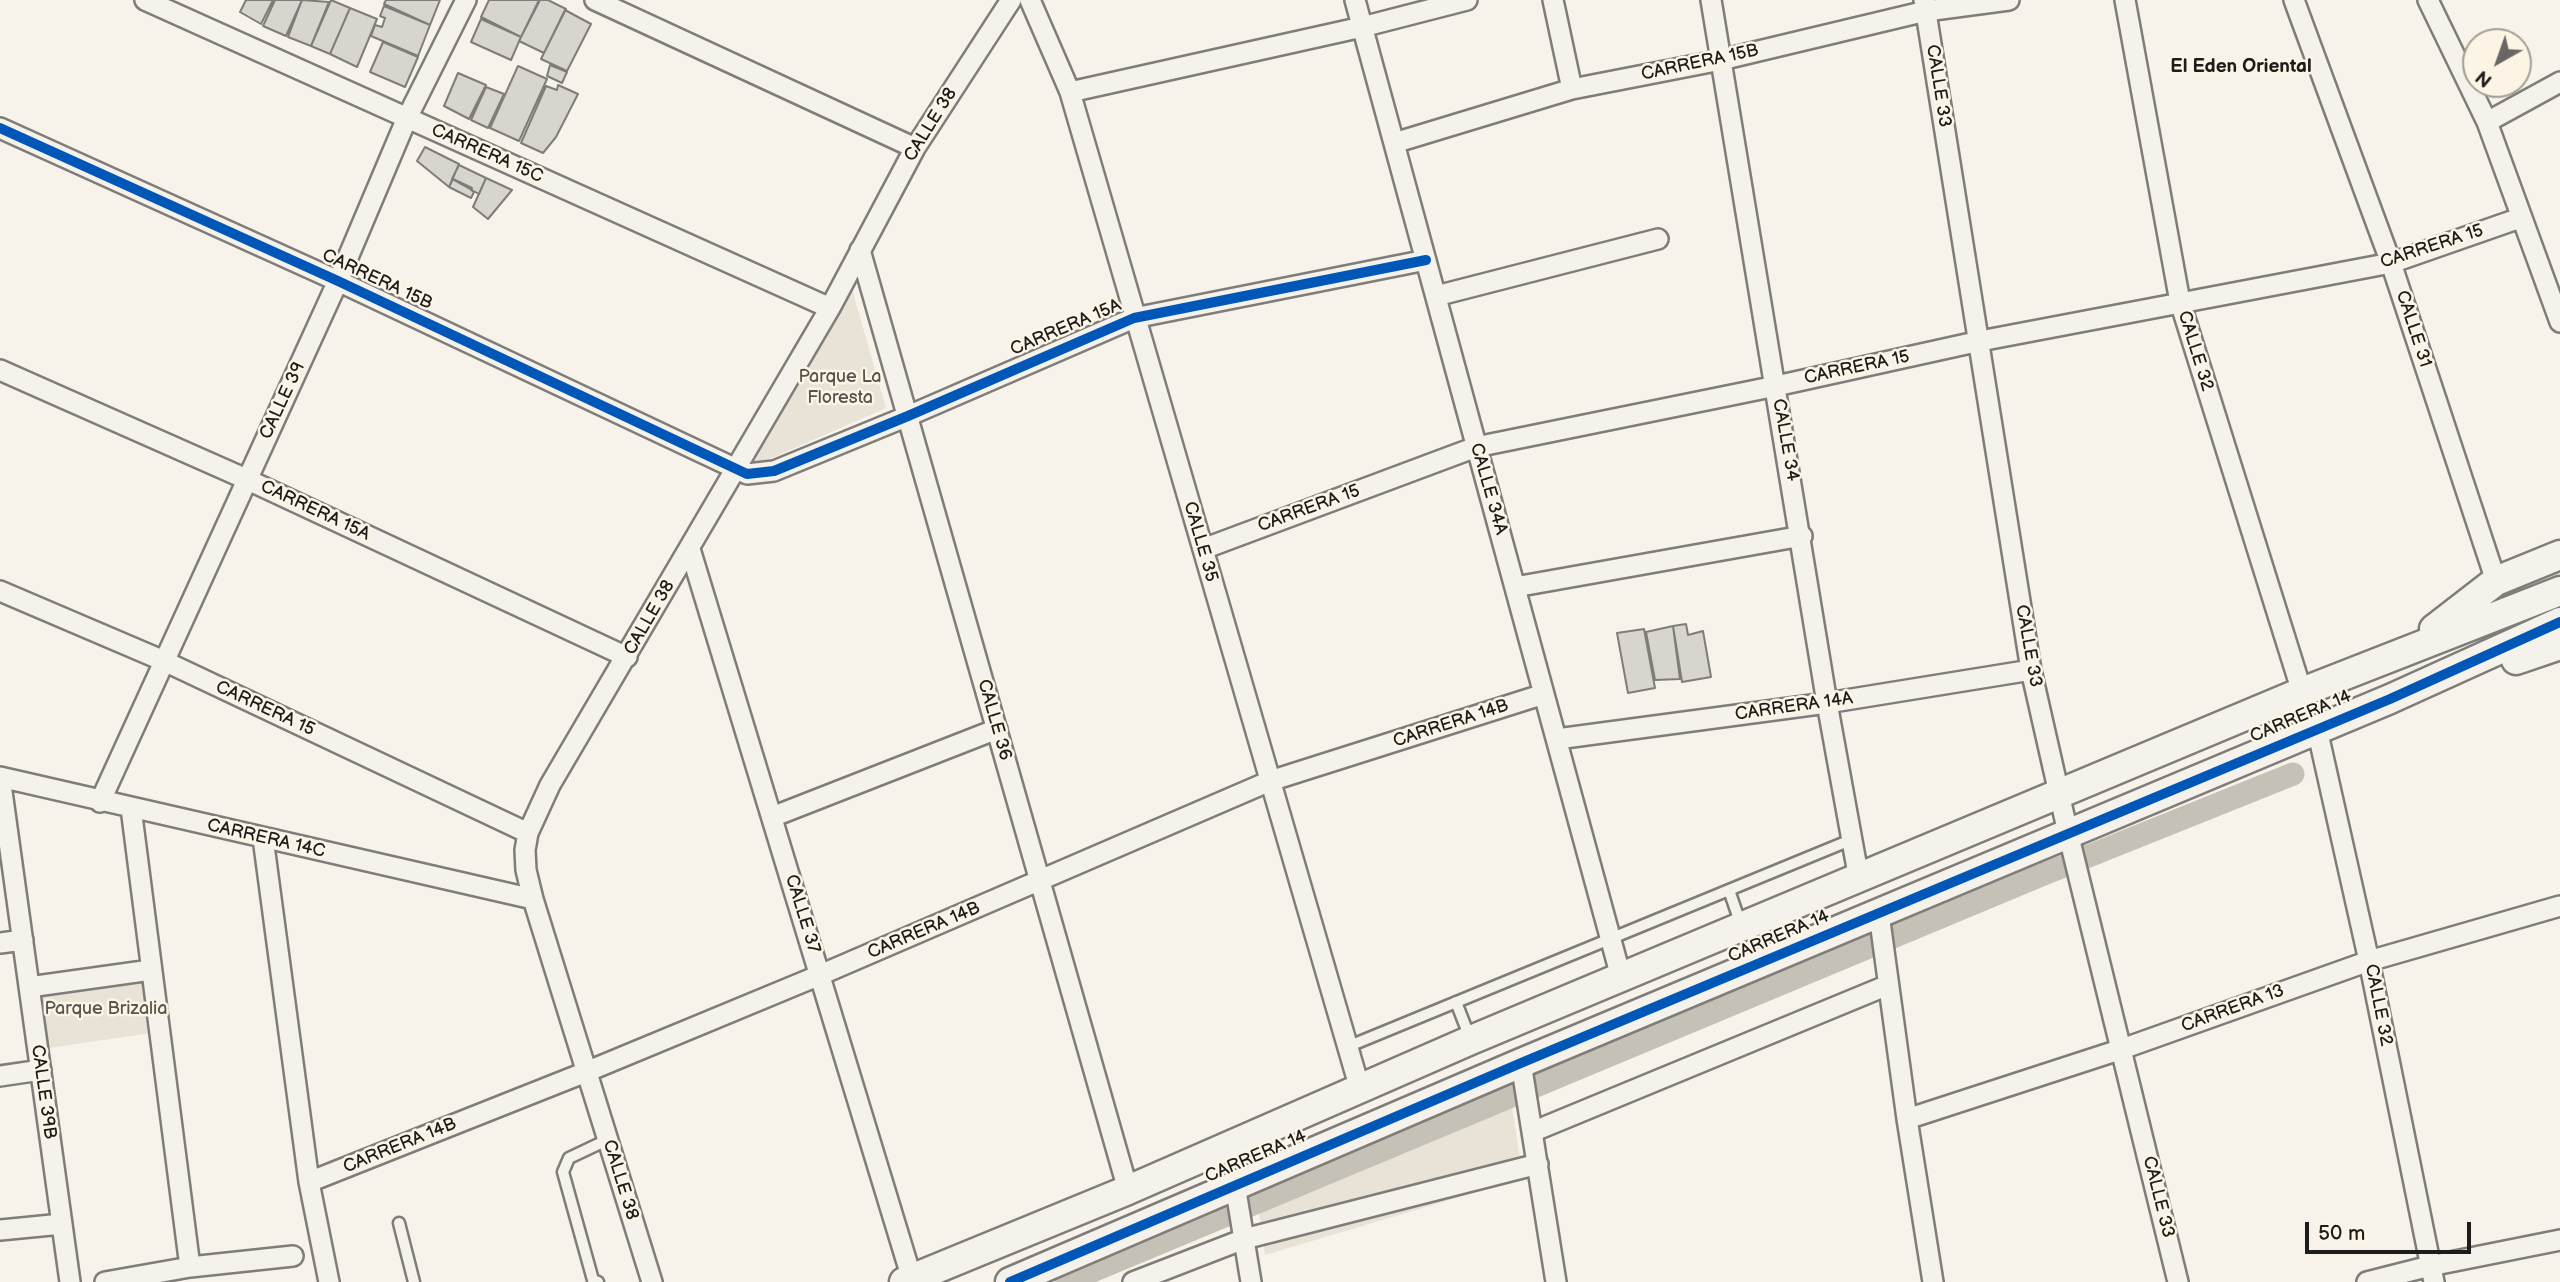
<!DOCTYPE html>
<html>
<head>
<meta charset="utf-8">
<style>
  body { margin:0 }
  #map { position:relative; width:2560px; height:1282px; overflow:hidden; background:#f7f3ea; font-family:"Balsamiq Sans",sans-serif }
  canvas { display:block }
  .north { position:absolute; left:2462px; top:28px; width:70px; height:70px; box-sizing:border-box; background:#fcf5e5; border:2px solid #a29e95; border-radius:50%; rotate:220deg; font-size:19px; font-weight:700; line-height:28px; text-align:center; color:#1c1c1c }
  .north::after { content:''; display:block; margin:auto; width:24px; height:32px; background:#696764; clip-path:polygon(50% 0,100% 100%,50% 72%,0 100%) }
  .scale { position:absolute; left:2305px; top:1222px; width:166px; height:32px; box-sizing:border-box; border:4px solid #1c1c1c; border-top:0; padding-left:9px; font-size:21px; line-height:24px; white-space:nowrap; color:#1c1c1c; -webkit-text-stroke:5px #fcf5e5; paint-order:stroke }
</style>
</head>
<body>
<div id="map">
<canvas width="2560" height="1282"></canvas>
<div class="north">N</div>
<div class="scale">50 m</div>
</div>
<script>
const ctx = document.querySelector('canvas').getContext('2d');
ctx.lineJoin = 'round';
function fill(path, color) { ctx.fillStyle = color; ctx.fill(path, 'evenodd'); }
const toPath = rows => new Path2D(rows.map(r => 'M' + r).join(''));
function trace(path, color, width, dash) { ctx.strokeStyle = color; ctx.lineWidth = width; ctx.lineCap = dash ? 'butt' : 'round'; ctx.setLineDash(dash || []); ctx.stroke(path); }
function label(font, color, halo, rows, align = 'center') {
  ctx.font = font + ' "Balsamiq Sans",sans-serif'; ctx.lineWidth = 5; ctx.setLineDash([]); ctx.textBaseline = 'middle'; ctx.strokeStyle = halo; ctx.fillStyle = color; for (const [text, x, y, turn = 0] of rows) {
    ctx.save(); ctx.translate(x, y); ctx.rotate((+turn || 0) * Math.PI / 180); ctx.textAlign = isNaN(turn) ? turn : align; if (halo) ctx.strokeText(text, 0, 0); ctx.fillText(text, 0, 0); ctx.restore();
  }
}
const green = toPath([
  [852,289,886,408,751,467],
  [143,974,152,1033,41,1049,34,991],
  [1509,1088,1523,1178,1265,1255,1256,1193]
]);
const canal = toPath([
  [1066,1282,2044,874,2293,774]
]);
const building = toPath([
  [246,0,273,0,261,24,240,12,246,0],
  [275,0,302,0,286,36,263,26,275,0],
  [302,0,329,2,311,46,288,37,302,0],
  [331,0,350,8,330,54,311,46,331,0],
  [386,0,440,0,430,25,384,4,386,0],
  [489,0,539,0,521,37,481,17,489,0],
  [540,0,548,0,566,9,544,53,519,41,540,0],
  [384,6,430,25,418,56,371,36,375,25,382,27,385,18,380,16,384,6],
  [350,8,377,19,357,67,330,54,350,8],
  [565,10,591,24,567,71,541,59,565,10],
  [481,19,521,37,511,60,471,42,481,19],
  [383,42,418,57,405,87,370,72,383,42],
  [550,65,567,72,562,83,547,76,550,65],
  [518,66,547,79,519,141,490,128,518,66],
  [458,73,486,85,469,119,444,106,458,73],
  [558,85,578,94,556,137,543,153,521,143,546,86,557,90,558,85],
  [486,87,504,94,488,128,471,120,486,87],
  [425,147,459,164,449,187,417,161,425,147],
  [459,165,486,178,479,194,452,179,459,165],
  [486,178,512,190,488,219,473,207,486,178],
  [453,179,472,188,471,190,474,192,471,198,449,187,453,179],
  [1686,624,1688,635,1703,631,1711,677,1682,682,1673,626,1686,624],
  [1673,626,1680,679,1655,680,1646,632,1673,626],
  [1644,629,1655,688,1628,693,1617,633,1644,629]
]);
const lane = toPath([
  [1729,890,1741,925],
  [1456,1002,1470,1038],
  [1347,1047,1853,839],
  [399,1223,414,1282],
  [598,1282,593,1280,563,1172,569,1158,607,1140]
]);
const street = toPath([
  [145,0,830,308],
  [595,0,915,148],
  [1030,0,1070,92,1360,1089],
  [1355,0,1621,977],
  [1553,0,1572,89],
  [1711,0,1827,703,1859,879],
  [1924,0,2031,670,2068,833,2178,1282],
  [2125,0,2180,302,2302,692],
  [2294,0,2391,263,2496,581],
  [2428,0,2487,122,2560,322],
  [1070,92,1362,27,1467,0],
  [2487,122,2560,82],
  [0,128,338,281,747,474,774,471,908,416,1134,318,1426,260],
  [1394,143,1572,89,1721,60,1926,11,2009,0],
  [860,250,1128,1190],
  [1436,296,1658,239],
  [0,370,246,479,627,657],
  [690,549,912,1279],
  [1203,549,1476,447,1776,386,1980,341,2391,263,2520,218],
  [1515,587,1802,536],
  [0,591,164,661,528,833],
  [2317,729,2369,961,2434,1282],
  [1557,739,1827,703,2031,670],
  [100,802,338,281,407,118,466,0],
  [131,808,190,1267],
  [772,817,997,729],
  [263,838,309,1182,329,1282],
  [1879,914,1907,1119,1933,1282],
  [0,943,23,940],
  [29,987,151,970],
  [1521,1063,1556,1282],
  [0,1076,41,1070],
  [1907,1119,2122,1049,2369,961,2560,906],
  [1532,1132,1888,985],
  [309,1182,586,1072,820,975,1270,781,1544,694],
  [1235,1185,1251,1282],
  [0,1230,62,1224],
  [70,1282,0,777,533,899],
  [105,1282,190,1267,293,1256],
  [652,1282,533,899,526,870,525,850,528,833,550,785,830,308,915,148,1011,0],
  [1133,1282,1244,1239,1538,1164],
  [2367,1282,2430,1266,2560,1240]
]);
const secondary = toPath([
  [2434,629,2496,581,2560,555],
  [2516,660,2560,645],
  [904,1282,1128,1190,1471,1040,2302,692,2560,591],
  [1010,1282,1521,1063,2390,699,2560,622]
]);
const cycleway = toPath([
  [0,128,338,281,747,474,774,471,908,416,1134,318,1426,260],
  [1010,1282,1521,1063,2390,699,2560,622]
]);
const streetNames = [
  ["CARRERA 15B",1700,63,-12],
  ["CALLE 33",1938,86,81],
  ["CALLE 38",931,125,-58],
  ["CARRERA 15C",487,154,24],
  ["CARRERA 15",2432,247,-18],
  ["CARRERA 15B",377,280,25],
  ["CARRERA 15A",1066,328,-23],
  ["CALLE 31",2413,329,72],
  ["CALLE 32",2195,351,73],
  ["CARRERA 15",1857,368,-12],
  ["CALLE 39",283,401,-65],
  ["CALLE 34",1785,440,80],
  ["CALLE 34A",1488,489,74],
  ["CARRERA 15",1309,509,-20],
  ["CARRERA 15A",315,511,25],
  ["CALLE 35",1200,542,74],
  ["CALLE 38",650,618,-60],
  ["CALLE 33",2028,646,80],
  ["CARRERA 14A",1794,707,-8],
  ["CARRERA 15",265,709,25],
  ["CARRERA 14",2301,717,-23],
  ["CALLE 36",994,720,74],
  ["CARRERA 14B",1451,724,-18],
  ["CARRERA 14C",266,839,13],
  ["CALLE 37",802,914,73],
  ["CARRERA 14B",924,931,-23],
  ["CARRERA 14",1779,937,-23],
  ["CALLE 32",2378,1005,79],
  ["CARRERA 13",2233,1009,-20],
  ["CALLE 39B",43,1092,82],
  ["CARRERA 14B",400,1146,-22],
  ["CARRERA 14",1256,1157,-23],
  ["CALLE 38",620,1180,73],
  ["CALLE 33",2158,1197,76]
];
const parkNames = [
  ["Parque La",840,377],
  ["Floresta",840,398],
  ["Parque Brizalia",106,1009]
];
const neighbourhoodNames = [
  ["El Eden Oriental",2241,67]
];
fill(green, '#e8e2d7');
trace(canal, '#c5c1b7', 23);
fill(building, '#d8d5cf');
trace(building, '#7f7d79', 2);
trace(lane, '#7f7d79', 15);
trace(street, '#7f7d79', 24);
trace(secondary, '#7f7d79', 33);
trace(lane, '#f5f2ec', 10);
trace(street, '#f5f2ec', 19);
trace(secondary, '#f5f2ec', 28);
trace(cycleway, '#0057b8', 10);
label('18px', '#1c1c1c', '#fcf5e5', streetNames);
label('18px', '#555450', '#fcf5e5', parkNames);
label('bold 19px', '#1c1c1c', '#fcf5e5', neighbourhoodNames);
</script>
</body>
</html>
